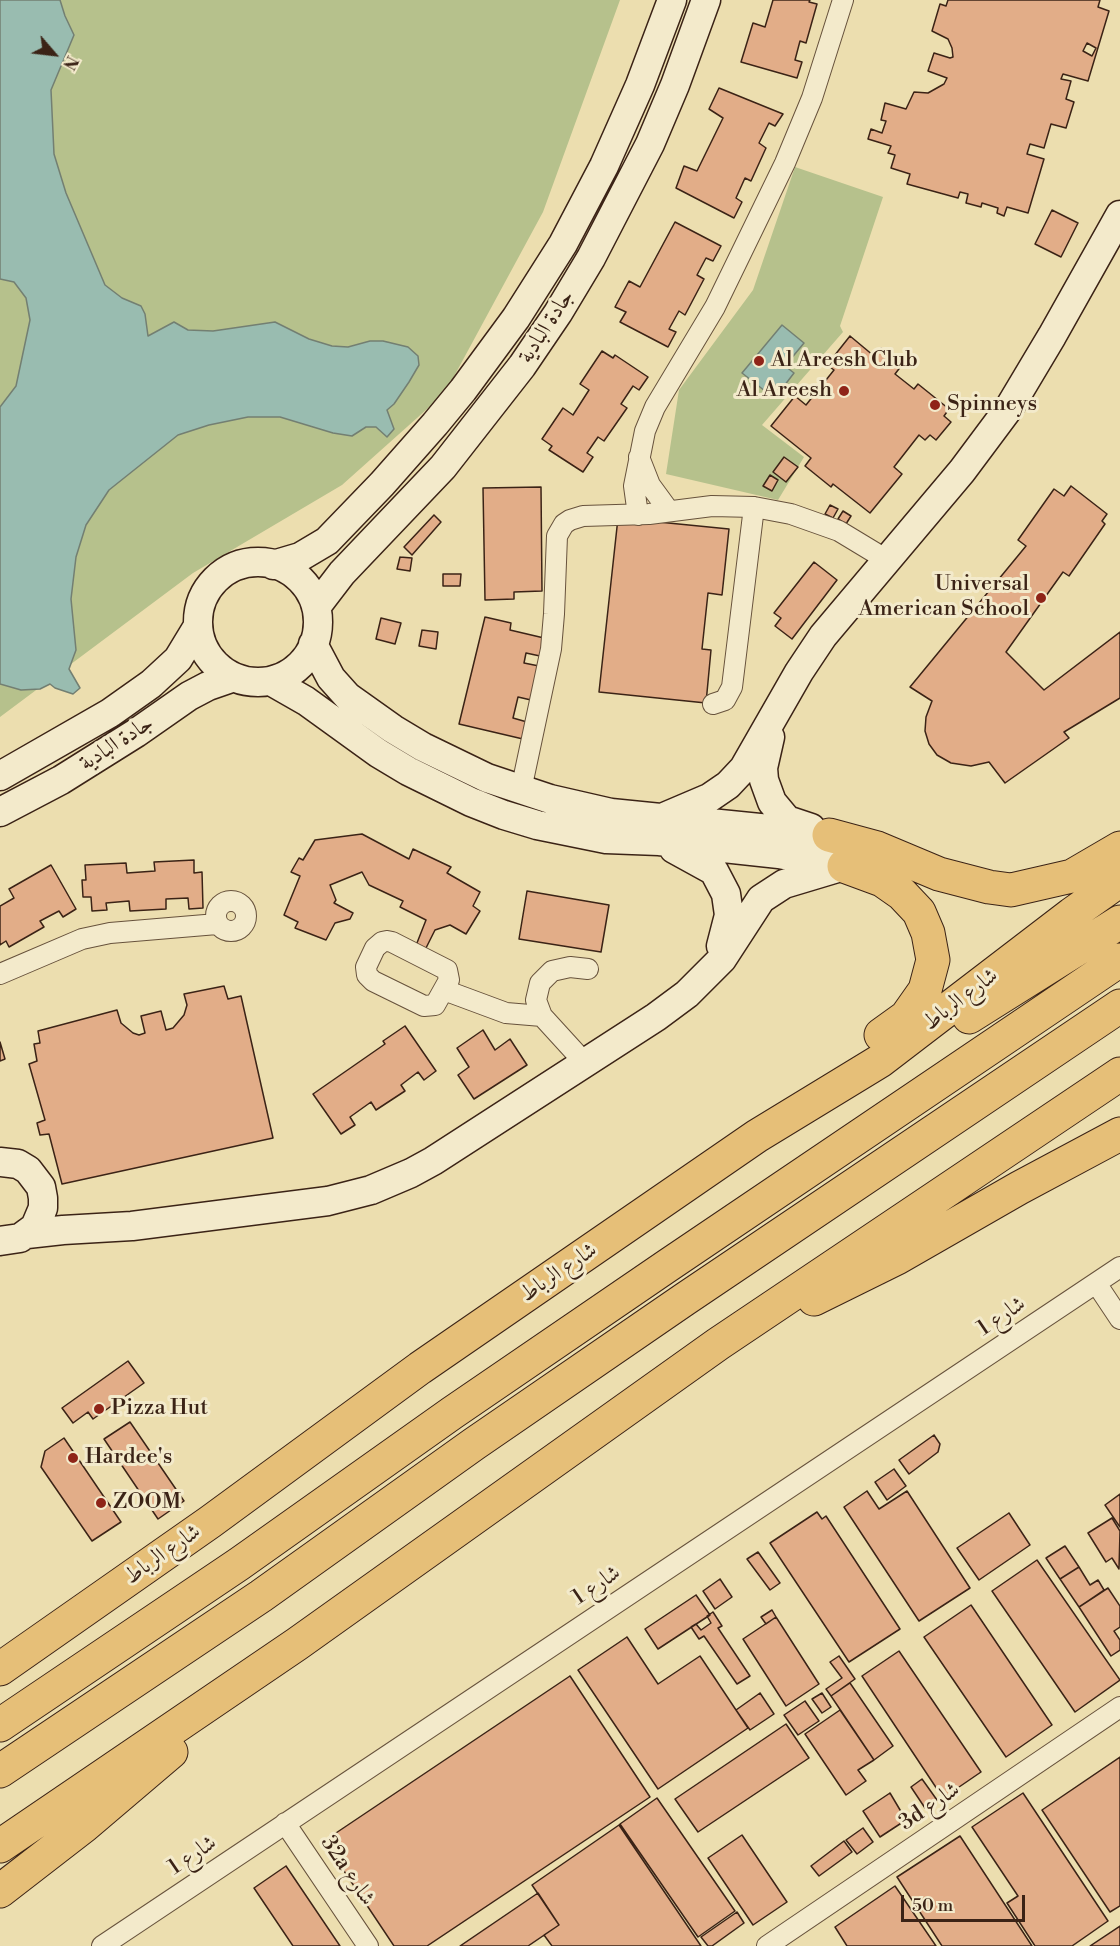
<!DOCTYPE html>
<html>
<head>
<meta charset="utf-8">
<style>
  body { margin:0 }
  #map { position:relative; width:1120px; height:1946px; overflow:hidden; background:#ecdeaf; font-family:"Libre Bodoni",serif }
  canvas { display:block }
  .north { position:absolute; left:24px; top:24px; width:60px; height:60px; -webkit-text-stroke:4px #f3eacb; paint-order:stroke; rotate:118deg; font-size:16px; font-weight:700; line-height:24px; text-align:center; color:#3b2316 }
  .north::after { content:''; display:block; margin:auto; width:21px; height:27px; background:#3b2316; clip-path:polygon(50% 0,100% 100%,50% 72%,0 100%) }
  .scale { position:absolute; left:901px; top:1895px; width:124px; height:27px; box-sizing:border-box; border:3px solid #3b2316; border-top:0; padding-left:8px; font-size:18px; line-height:21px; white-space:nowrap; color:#3b2316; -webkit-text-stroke:4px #f3eacb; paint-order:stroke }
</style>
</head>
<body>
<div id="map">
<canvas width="1120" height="1946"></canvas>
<div class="north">N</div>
<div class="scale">50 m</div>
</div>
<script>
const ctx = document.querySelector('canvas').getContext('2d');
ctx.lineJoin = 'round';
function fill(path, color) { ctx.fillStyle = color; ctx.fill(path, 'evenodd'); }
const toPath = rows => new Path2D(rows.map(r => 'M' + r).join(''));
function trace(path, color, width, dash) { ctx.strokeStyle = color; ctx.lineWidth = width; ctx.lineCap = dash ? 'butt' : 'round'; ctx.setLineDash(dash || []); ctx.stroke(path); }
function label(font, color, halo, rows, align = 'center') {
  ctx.font = font + ' "Libre Bodoni",Amiri,serif'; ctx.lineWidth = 6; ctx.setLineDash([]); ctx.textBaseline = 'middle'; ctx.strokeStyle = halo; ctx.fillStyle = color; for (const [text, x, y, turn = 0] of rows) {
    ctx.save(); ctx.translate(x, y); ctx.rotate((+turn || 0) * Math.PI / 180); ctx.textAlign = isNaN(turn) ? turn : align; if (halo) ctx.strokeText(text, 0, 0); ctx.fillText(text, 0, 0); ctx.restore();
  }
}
const green = toPath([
  [0,0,620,0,543,212,445,393,342,485,193,573,0,717],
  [795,167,883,197,840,326,843,332,762,425,804,457,778,500,666,474,679,390,753,290]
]);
const water = toPath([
  [0,0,60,0,65,16,74,35,51,90,54,154,66,193,105,285,122,298,141,306,145,314,148,336,174,322,188,330,213,331,275,322,309,339,332,346,348,347,370,341,383,341,408,347,418,356,419,365,409,382,394,404,387,410,394,429,387,437,376,427,366,427,352,436,333,433,280,417,248,417,209,425,178,435,109,490,86,525,76,557,71,599,76,650,69,669,80,688,73,694,55,688,50,684,40,689,21,690,0,684,0,407,16,386,30,320,26,298,14,282,0,279,0,0],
  [782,325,804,343,785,366,794,373,781,390,772,382,765,391,742,373,782,325]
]);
const building = toPath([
  [773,0,810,0,809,2,817,4,806,43,800,41,795,60,802,62,797,78,741,62,753,23,765,27,773,0],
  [948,0,1100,0,1098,7,1109,11,1088,81,1063,74,1061,79,1071,81,1066,99,1074,102,1066,128,1051,124,1044,148,1030,144,1027,154,1044,159,1028,213,1007,207,1004,216,997,213,998,208,982,203,981,207,966,203,968,194,960,192,958,198,907,184,910,174,891,168,895,155,888,153,891,146,868,139,871,129,882,133,886,121,881,120,885,103,906,109,914,92,928,93,944,84,947,78,928,71,934,53,950,58,953,57,952,48,948,39,932,31,940,4,946,6,948,0],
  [1087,43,1096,48,1092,56,1083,51,1087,43],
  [719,88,783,114,775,126,769,123,759,143,766,148,751,181,745,178,736,198,742,202,734,218,676,188,684,166,697,171,723,118,709,109,719,88],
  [1052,210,1078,223,1061,257,1035,244,1052,210],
  [675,222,721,246,713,261,706,258,697,275,704,279,685,315,679,311,669,329,676,332,668,347,620,322,626,312,615,307,629,281,640,287,675,222],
  [850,336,874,356,881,348,902,365,895,374,914,389,918,384,949,409,944,416,951,422,936,440,930,435,925,440,919,435,894,467,902,474,870,513,833,484,831,487,805,466,811,458,771,426,795,396,806,405,834,370,827,365,850,336],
  [602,351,613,358,615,355,648,377,639,390,633,386,621,404,627,408,604,441,598,437,587,453,593,457,583,472,549,450,552,446,542,439,563,408,573,415,589,390,580,384,602,351],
  [784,457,798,467,786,482,773,472,784,457],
  [770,475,778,480,772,491,763,486,770,475],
  [1071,486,1107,514,1102,521,1105,524,1069,576,1063,572,1006,652,1044,690,1120,632,1120,698,1064,732,1069,738,1005,783,989,762,971,766,951,763,937,755,929,744,925,731,926,717,932,701,910,687,1026,546,1018,540,1054,489,1064,496,1071,486],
  [541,487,542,591,514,592,514,599,485,600,483,488,541,487],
  [830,505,838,509,833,518,825,514,830,505],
  [843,511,851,516,846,524,838,519,843,511],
  [434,515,441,522,412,555,404,547,434,515],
  [618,518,729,529,722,595,708,593,702,649,711,650,706,703,599,692,618,518],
  [400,557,412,558,410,571,397,569,400,557],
  [814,562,837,580,792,639,775,626,781,618,774,613,814,562],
  [443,574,461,574,460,586,443,586,443,574],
  [485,617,511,623,510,630,544,638,540,656,526,653,524,663,539,666,531,700,518,697,513,718,527,722,523,739,459,724,485,617],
  [381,618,401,623,395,644,376,639,381,618],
  [422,630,438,632,436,649,419,646,422,630],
  [362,834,409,859,413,849,451,867,447,873,480,892,473,906,480,911,466,934,450,925,435,930,424,952,415,948,426,920,400,907,403,901,369,885,362,872,330,885,336,900,334,903,353,913,350,919,335,923,326,940,295,928,298,922,284,915,300,876,291,872,299,858,303,860,315,840,362,834],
  [194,860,194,873,202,872,203,908,189,909,188,898,166,899,166,909,130,911,129,901,106,903,107,910,92,911,91,897,83,897,82,880,86,880,85,865,126,863,127,873,155,871,154,862,194,860],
  [51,865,76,909,63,917,59,911,40,921,44,927,9,947,6,941,0,945,0,906,14,898,9,889,51,865],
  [527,891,609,905,601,952,519,939,527,891],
  [224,986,228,999,241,996,273,1138,62,1184,49,1134,40,1135,37,1123,45,1120,29,1064,37,1061,34,1044,40,1043,38,1031,117,1010,121,1023,133,1033,139,1035,145,1033,141,1016,161,1011,166,1030,173,1028,184,1015,187,1005,184,994,224,986],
  [405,1026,436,1071,424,1080,418,1072,401,1085,405,1091,376,1110,371,1102,350,1117,355,1125,341,1134,313,1094,385,1044,383,1041,405,1026],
  [483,1030,495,1050,510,1039,527,1065,474,1099,458,1075,469,1067,457,1048,483,1030],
  [0,1042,5,1059,0,1061,0,1042],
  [128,1361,144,1383,93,1419,88,1412,73,1423,62,1408,128,1361],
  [130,1422,184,1501,158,1519,104,1439,130,1422],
  [934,1435,940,1444,938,1452,909,1474,899,1460,934,1435],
  [64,1438,121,1522,92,1541,41,1467,45,1451,64,1438],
  [894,1469,906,1486,887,1500,875,1482,894,1469],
  [867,1491,879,1509,907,1491,970,1588,919,1621,844,1507,867,1491],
  [1120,1494,1120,1527,1105,1505,1120,1494],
  [817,1512,822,1519,826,1516,900,1629,849,1662,770,1543,817,1512],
  [1009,1513,1030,1545,979,1580,957,1548,1009,1513],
  [1112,1518,1120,1531,1119,1569,1112,1558,1106,1562,1088,1533,1112,1518],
  [1065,1546,1079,1567,1060,1579,1046,1558,1065,1546],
  [758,1552,780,1583,770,1590,747,1559,758,1552],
  [1037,1560,1120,1680,1075,1712,992,1591,1037,1560],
  [1079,1567,1090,1585,1098,1580,1104,1590,1079,1607,1060,1579,1079,1567],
  [720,1579,732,1597,715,1609,703,1591,720,1579],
  [1108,1588,1120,1606,1120,1627,1114,1631,1120,1640,1120,1650,1111,1656,1079,1607,1108,1588],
  [696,1595,710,1615,658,1649,645,1629,696,1595],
  [971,1605,1052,1725,1006,1757,924,1637,971,1605],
  [772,1610,776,1617,766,1624,761,1617,772,1610],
  [713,1612,722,1626,718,1628,750,1676,737,1684,704,1636,699,1639,691,1627,696,1624,701,1630,711,1623,707,1616,713,1612],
  [776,1617,819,1684,786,1706,743,1639,776,1617],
  [627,1637,658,1684,700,1656,748,1728,658,1789,578,1670,627,1637],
  [899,1651,981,1772,943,1798,862,1676,899,1651],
  [839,1656,855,1679,831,1696,826,1689,842,1678,830,1662,839,1656],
  [570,1676,650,1797,427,1946,394,1946,324,1841,570,1676],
  [850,1683,893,1746,874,1760,831,1696,850,1683],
  [760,1693,774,1714,750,1730,736,1710,760,1693],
  [822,1693,831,1707,822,1713,812,1699,822,1693],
  [805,1701,819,1721,798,1735,784,1715,805,1701],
  [840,1710,874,1760,858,1770,866,1781,846,1795,805,1734,840,1710],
  [786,1724,809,1758,698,1832,675,1799,786,1724],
  [1120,1757,1120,1906,1110,1912,1042,1810,1120,1757],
  [922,1779,937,1800,925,1808,911,1787,922,1779],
  [890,1793,906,1820,880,1837,863,1811,890,1793],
  [1023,1793,1108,1921,1072,1946,1035,1946,1007,1903,1018,1896,972,1827,1023,1793],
  [657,1798,735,1911,698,1937,620,1824,657,1798],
  [619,1825,701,1946,552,1946,544,1935,559,1925,532,1885,619,1825],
  [863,1828,873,1842,857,1854,846,1840,863,1828],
  [742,1835,787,1902,753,1925,708,1858,742,1835],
  [960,1836,1032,1946,942,1946,897,1877,960,1836],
  [844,1841,852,1852,819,1876,811,1866,844,1841],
  [286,1866,340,1946,293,1946,254,1888,286,1866],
  [895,1886,936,1946,847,1946,835,1927,895,1886],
  [538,1893,559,1925,528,1946,460,1946,538,1893],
  [737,1912,744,1923,712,1946,708,1946,701,1937,737,1912],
  [1120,1926,1120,1946,1090,1946,1120,1926]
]);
const street = toPath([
  [639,457,650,485,669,511],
  [638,515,634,486,645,431,655,407,715,307,785,163,812,98,843,0],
  [713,704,725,700,732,687,754,507],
  [521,790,551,649,554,614,557,536,564,524,570,520,583,516,649,514,712,506,754,507,791,514,839,531,887,560],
  '216 916a15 15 0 1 1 30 0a15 15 0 1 1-30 0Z',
  [387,941,392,942,447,970,449,980,435,1005,424,1006,373,981,367,975,366,967,375,948,382,942,387,941],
  [0,974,82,939,110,933,217,924],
  [444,990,506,1013,542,1016],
  [584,1062,542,1016,536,1000,540,983,552,971,570,967,588,969],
  [1096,1283,1120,1319],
  [285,1823,368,1946],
  [102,1946,1120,1267],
  [767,1946,1120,1707]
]);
const secondary = toPath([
  '198 622a60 60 0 1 1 120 0a60 60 0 1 1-120 0Z',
  [273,565,300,557,327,541,382,484,435,424,463,390,516,318,563,244,604,166,640,85,672,0],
  [316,607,342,573,443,467,522,366,558,313,591,258,650,144,675,85,706,0],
  [313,644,331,678,348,697,393,729,423,747,487,778,550,799,611,813,829,835],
  [271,681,306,701,378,753,408,771,471,802,504,815,537,825,606,839,659,841,779,854,836,865],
  [770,737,763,768,764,780,772,802,787,820,811,828],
  [0,776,110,713,151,684,178,659,198,626],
  [0,812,61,780,136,733,189,696,208,686,234,677],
  [662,818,709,798,728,785,744,768,799,672,823,636,962,471,1009,408,1052,336,1120,215],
  [674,849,714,871,726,894,729,915,721,946],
  [0,1162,18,1164,28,1170,41,1187,43,1198,43,1208,35,1227,20,1238,0,1241],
  [27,1234,63,1230,132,1226,328,1201,371,1190,411,1173,433,1161,656,1017,687,994,722,959,761,899,784,884,844,866]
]);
const highway = toPath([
  [829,835,877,848,939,874,989,887,1011,890,1072,876,1120,848],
  [844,866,882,880,902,894,919,912,928,933,933,960,925,990,906,1017,881,1035],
  [969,1017,1120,922],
  [814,1299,897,1258,1019,1188,1120,1134],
  [0,1669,210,1522,420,1368,757,1136,880,1061,1072,914,1120,880],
  [0,1725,239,1564,452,1413,667,1266,1120,960],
  [0,1771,261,1596,474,1444,685,1299,1120,1006],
  [0,1846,297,1644,718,1344,1120,1074],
  [0,1891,84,1826,171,1752]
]);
const markers = [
  [759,361,6,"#8f2418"],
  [844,391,6,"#8f2418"],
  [935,405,6,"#8f2418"],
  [1041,598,6,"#8f2418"],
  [99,1409,6,"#8f2418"],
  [73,1458,6,"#8f2418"],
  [101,1503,6,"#8f2418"]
];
const streetNames = [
  ["جادة البادية",547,327,-57],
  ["جادة البادية",117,744,-33],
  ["شارع الرباط",961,1000,-37],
  ["شارع الرباط",559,1273,-34],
  ["شارع 1",1002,1317,-34],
  ["شارع الرباط",163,1555,-35],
  ["شارع 1",597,1586,-34],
  ["3d شارع",930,1807,-34],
  ["شارع 1",193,1856,-34],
  ["32a شارع",347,1871,56]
];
const poiNames = [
  ["Al Areesh Club",771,361],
  ["Al Areesh",832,391,"right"],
  ["Spinneys",947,405],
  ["Universal",1029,585,"right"],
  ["American School",1029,610,"right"],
  ["Pizza Hut",111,1409],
  ["Hardee's",85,1458],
  ["ZOOM",113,1503]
];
fill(green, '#b6c18c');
fill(water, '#99bcb0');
trace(water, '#737f72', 1.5);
fill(building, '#e2ad88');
trace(building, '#3b2316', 1.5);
trace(street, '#67523c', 22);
trace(secondary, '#3b2316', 31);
trace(highway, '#3b2316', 35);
trace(street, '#f3eacb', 20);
trace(secondary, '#f3eacb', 28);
trace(highway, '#e6bf78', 33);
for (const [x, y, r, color] of markers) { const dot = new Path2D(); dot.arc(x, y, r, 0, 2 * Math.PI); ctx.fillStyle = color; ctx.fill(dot); trace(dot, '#f3eacb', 2); }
label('22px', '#3b2316', '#f3eacb', streetNames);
label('22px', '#3b2316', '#f3eacb', poiNames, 'left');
</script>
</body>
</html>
